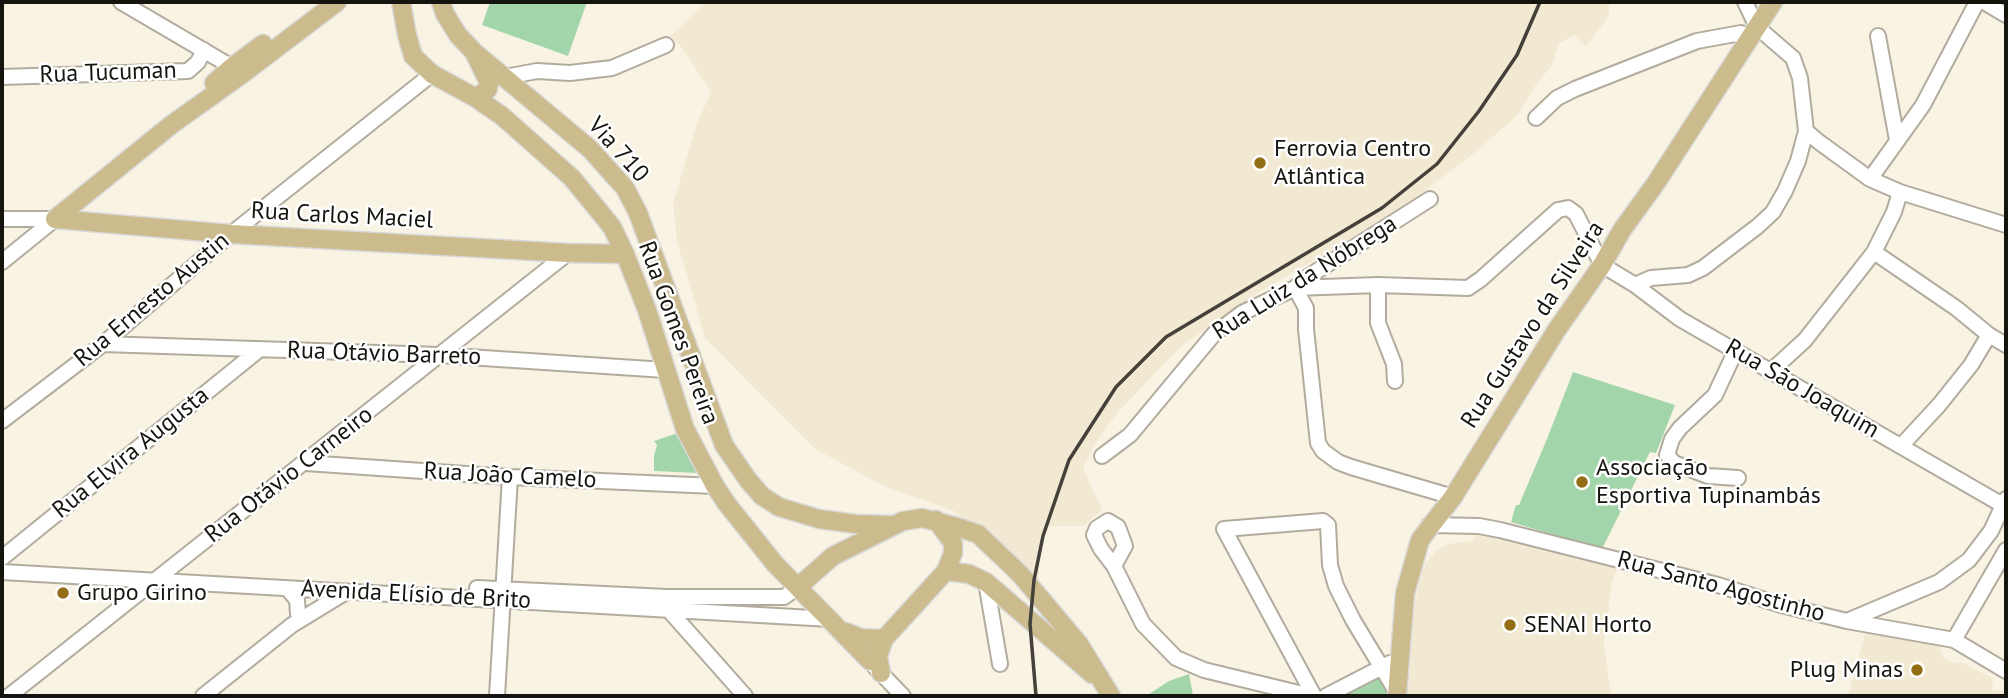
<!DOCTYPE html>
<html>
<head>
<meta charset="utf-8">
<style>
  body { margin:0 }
  #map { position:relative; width:2008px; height:698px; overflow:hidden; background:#f9f3e4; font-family:"PT Sans",sans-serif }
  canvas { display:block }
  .frame { position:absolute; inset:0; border:4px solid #16140f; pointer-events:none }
</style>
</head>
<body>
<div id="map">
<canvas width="2008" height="698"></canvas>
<div class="frame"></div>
</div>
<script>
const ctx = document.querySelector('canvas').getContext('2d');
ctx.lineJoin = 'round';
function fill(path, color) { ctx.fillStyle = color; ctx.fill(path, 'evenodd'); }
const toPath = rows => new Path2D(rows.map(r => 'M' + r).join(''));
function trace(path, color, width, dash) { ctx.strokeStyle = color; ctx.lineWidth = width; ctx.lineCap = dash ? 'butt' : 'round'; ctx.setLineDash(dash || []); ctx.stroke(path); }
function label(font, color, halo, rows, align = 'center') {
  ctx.font = font + ' "PT Sans",sans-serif'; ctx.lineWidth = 5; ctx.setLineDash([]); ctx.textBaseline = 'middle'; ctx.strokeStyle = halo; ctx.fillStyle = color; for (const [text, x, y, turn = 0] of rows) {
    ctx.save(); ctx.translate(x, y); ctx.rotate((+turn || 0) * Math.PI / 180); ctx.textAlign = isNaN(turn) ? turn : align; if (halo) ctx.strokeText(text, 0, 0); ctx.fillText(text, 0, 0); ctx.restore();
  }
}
const built = toPath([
  [705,2,1609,2,1609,16,1586,46,1574,35,1558,44,1552,65,1535,86,1517,116,1467,159,1385,220,1262,290,1181,346,1119,411,1094,445,1083,468,1102,510,1084,526,1048,526,1042,540,1038,579,1023,573,954,511,886,487,815,449,705,338,677,241,673,204,696,126,711,92,683,49,671,36],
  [1484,531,1612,565,1615,569,1618,567,1612,581,1604,643,1611,696,1408,696,1414,607,1423,566,1436,551,1447,544,1473,541,1477,533],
  [1866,631,1935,642,1940,646,1944,659,1953,663,1961,662,1992,678,1993,690,2005,691,2006,696,1848,696]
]);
const green = toPath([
  [490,2,587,2,568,56,482,25],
  [1573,372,1675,405,1656,453,1650,452,1602,549,1511,522,1516,505,1519,505,1547,439],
  [681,432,696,466,697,473,654,471,654,456,657,445,654,441],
  [1189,674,1193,695,1146,696,1169,681],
  [1378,677,1391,696,1333,696]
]);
const minor = toPath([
  [121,2,232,67,240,74],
  [1745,2,1757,27,1793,58,1800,78,1806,131,1819,142,1870,179,1900,192,2006,225],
  [1984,2,2006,15],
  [1878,36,1897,140],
  [2,77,188,71,198,62,204,50],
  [505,77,537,71,570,73,612,68,666,45],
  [1536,118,1557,98,1575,89,1697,41,1741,33,1749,36],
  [1870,179,1923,105,1977,2],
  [2,219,55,219],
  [1874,252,1956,308,1989,335,2006,345],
  [2,262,55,219],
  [1378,285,1378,323,1394,364,1395,381],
  [1635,285,1651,278,1688,275,1703,268,1758,226,1773,212,1785,191,1798,161,1806,131],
  [1295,288,1378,285,1468,288,1481,279,1558,210,1568,208,1576,214,1602,265,1635,285,1680,319,2006,507],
  [1295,288,1306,308,1306,329,1318,443,1323,451,1338,462,1351,467,1453,497],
  [103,344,438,355,665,370],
  [1736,350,1715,395,1680,428,1672,439,1667,455,1674,463,1708,476,1738,478],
  [1770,372,1805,340,1874,252,1894,212,1900,192],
  [2,421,103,344,231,234,432,74],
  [1901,446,1939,405,1971,365,1989,335],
  [1102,456,1130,435,1214,334,1242,313,1295,288,1306,278,1430,199],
  [306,463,510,477,715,486],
  [1429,525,1479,526,1500,530,1718,585,1781,605,1847,621,1954,640,2006,671],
  [2,558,260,349],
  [1114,566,1125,546,1118,527,1108,521,1097,528,1094,535,1101,549,1114,566,1143,624,1176,658,1204,670,1311,696],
  [2,572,830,619],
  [986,582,1000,664],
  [287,588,297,600,298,614],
  [477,588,667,597,784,597,798,587],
  [667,605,667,608,745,696],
  [1847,621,1939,582,1969,560,1991,531,2006,499],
  [1954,640,2006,550],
  [875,667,903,696],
  [9,696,568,253],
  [203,696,292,625,346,592],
  [497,696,510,477],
  [1314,696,1224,529,1323,521,1328,525,1330,565,1336,586,1353,620,1397,693],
  [1326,696,1390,663]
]);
const major = toPath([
  [401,2,407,35,413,56,432,74,476,98,502,116,572,178,612,227,625,254,647,310,685,429,715,486,727,504,775,564,870,661],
  [441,2,445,14,458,35,474,52,489,83,488,89,476,98],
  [474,52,590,149,625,188,638,213,724,445,748,480,762,496,779,507,819,519,856,524,891,525],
  [214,83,232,67,263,44],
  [55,219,231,234,568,253,625,254],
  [55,219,171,125,241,75,337,2],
  [946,571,969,574,986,582,1092,674],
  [798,587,833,556,903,521,922,518,957,527,978,534,1020,574,1079,644,1111,696],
  [846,632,861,638,884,639,946,571,953,553,953,543,936,520],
  [881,673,878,656,884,639],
  [1397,696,1405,593,1420,540,1453,497,1556,331,1602,265,1622,230,1656,183,1773,2]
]);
const rail = toPath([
  [1036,696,1030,624,1034,580,1043,536,1069,460,1116,387,1166,337,1382,208,1437,164,1479,111,1517,55,1540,2]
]);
const markers = [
  [1260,163,7,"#936e15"],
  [1582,482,7,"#936e15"],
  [63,593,7,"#936e15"],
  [1510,625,7,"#936e15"],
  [1917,670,7,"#936e15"]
];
const streetNames = [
  ["Rua Tucuman",108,73,-2],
  ["Via 710",618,150,48],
  ["Rua Carlos Maciel",342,216,3],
  ["Rua Luiz da Nóbrega",1305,278,-32],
  ["Rua Ernesto Austin",152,300,-40],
  ["Rua Gustavo da Silveira",1533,325,-57],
  ["Rua Gomes Pereira",678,333,70],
  ["Rua Otávio Barreto",384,354,2],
  ["Rua São Joaquim",1802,389,30],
  ["Rua Elvira Augusta",131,453,-39],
  ["Rua Otávio Carneiro",289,475,-38],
  ["Rua João Camelo",510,476,3],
  ["Rua Santo Agostinho",1721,587,15],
  ["Avenida Elísio de Brito",416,595,3]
];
const poiNames = [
  ["Ferrovia Centro",1274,149],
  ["Atlântica",1274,177],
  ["Associação",1596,468],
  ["Esportiva Tupinambás",1596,496],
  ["Grupo Girino",77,593],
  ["SENAI Horto",1524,625],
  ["Plug Minas",1903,670,"right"]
];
fill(built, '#f2e9d3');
fill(green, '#a3d5aa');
trace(minor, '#b2ac9e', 18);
trace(major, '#dad9d9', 21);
trace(minor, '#fff', 14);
trace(major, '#ccbb8d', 18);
trace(rail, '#44413a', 3.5);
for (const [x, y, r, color] of markers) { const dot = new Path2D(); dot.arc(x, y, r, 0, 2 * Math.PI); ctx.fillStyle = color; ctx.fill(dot); trace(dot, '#fff', 2.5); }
label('24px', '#16140f', '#fff', streetNames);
label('24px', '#16140f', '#fff', poiNames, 'left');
</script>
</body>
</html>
